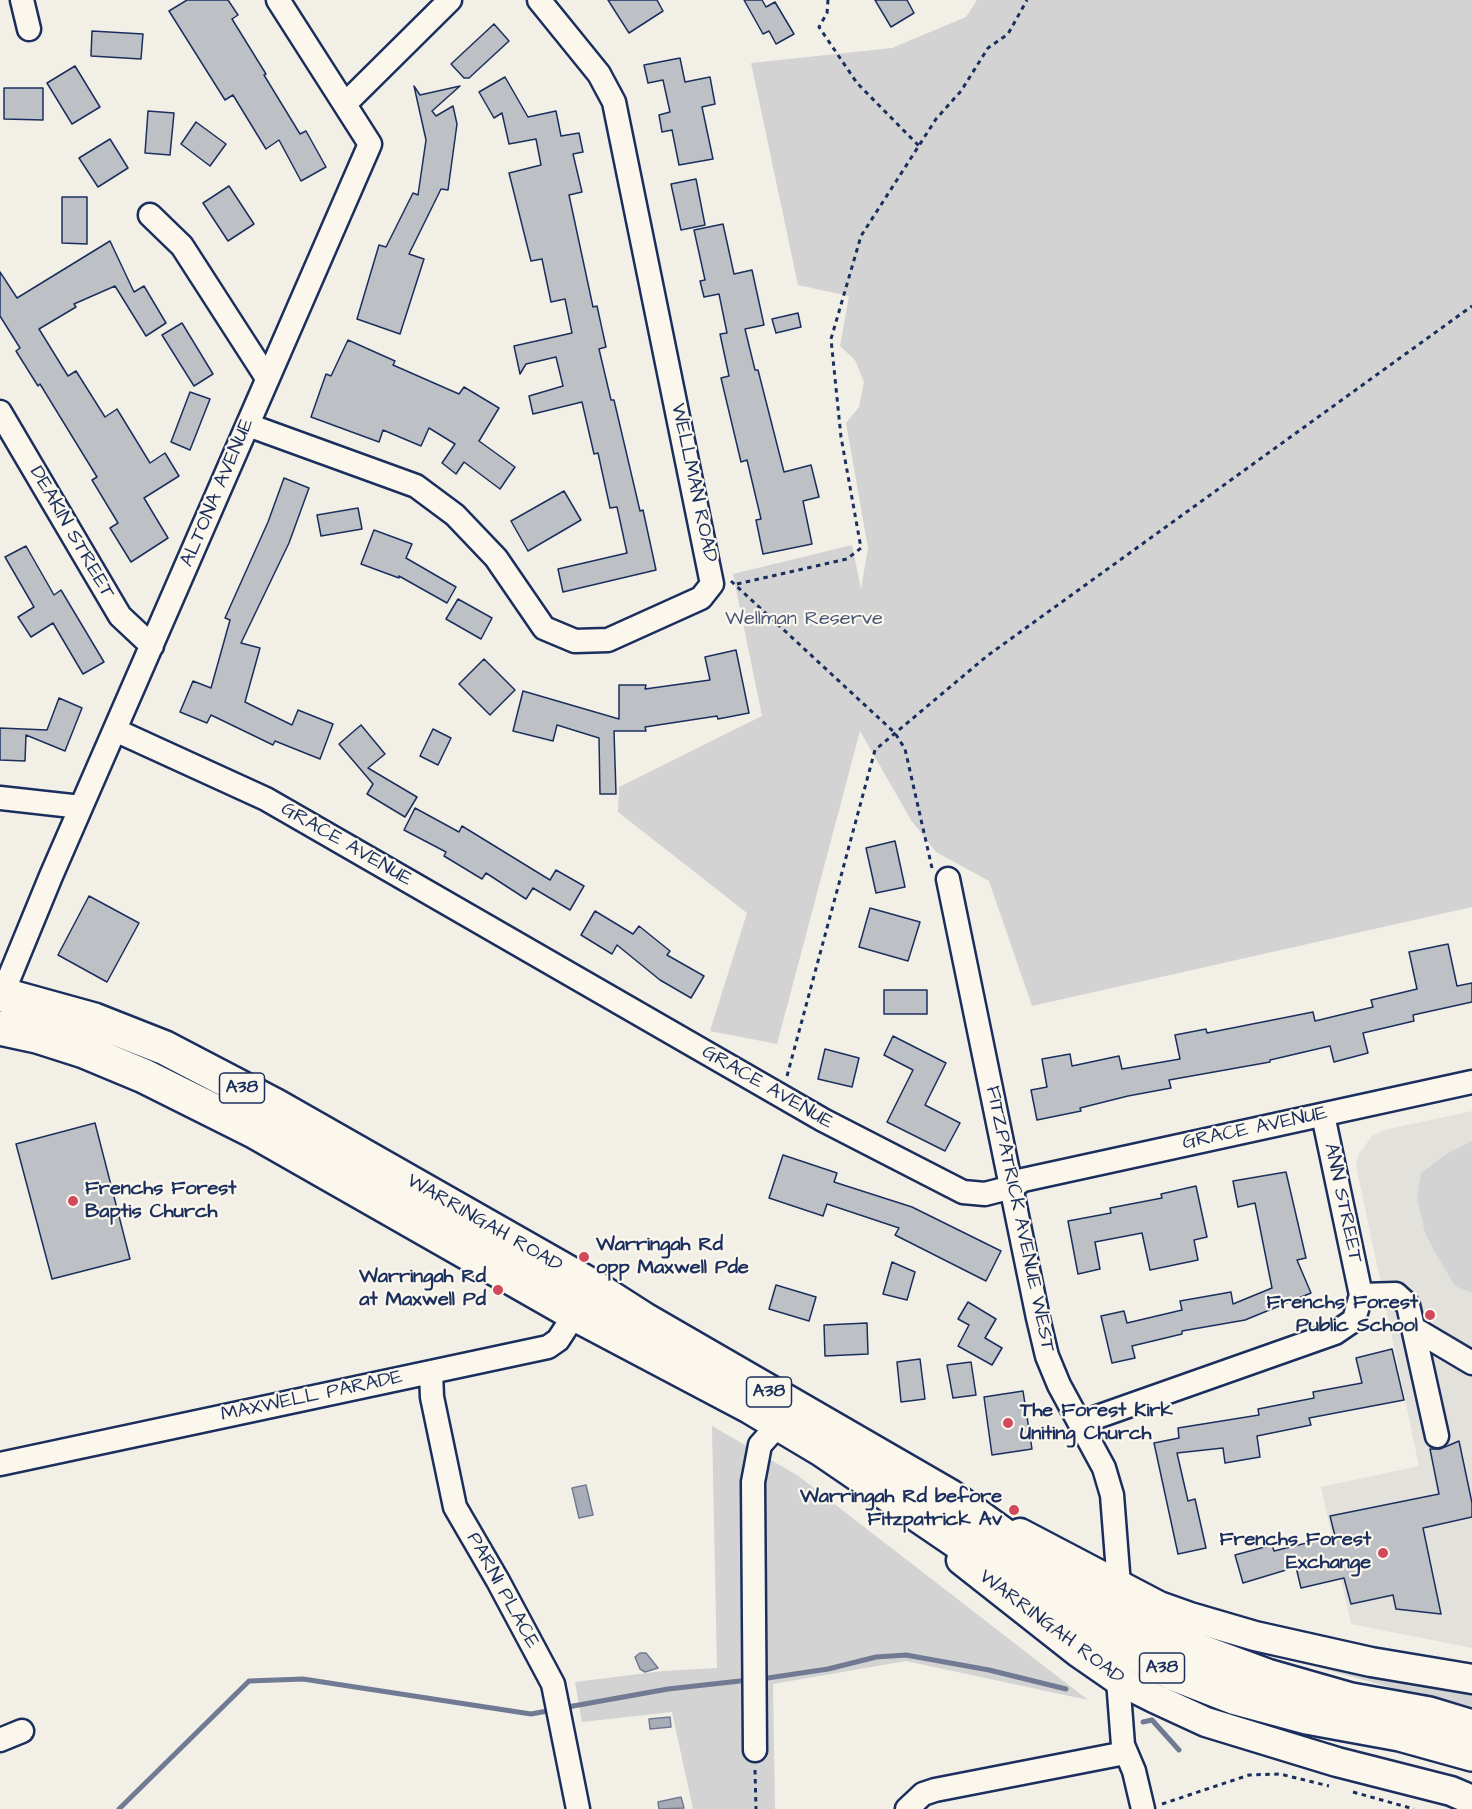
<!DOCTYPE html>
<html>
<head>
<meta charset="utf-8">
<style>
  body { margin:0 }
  canvas { display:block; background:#f2efe6 }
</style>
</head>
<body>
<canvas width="1472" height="1809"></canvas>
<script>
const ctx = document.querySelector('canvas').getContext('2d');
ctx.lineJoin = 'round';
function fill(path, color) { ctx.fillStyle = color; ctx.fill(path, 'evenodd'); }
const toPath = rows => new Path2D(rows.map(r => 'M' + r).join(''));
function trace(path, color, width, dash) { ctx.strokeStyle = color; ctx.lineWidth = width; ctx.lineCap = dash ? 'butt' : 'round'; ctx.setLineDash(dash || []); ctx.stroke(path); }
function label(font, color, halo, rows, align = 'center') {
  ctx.font = font + ' "Architects Daughter",sans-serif'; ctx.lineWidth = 4.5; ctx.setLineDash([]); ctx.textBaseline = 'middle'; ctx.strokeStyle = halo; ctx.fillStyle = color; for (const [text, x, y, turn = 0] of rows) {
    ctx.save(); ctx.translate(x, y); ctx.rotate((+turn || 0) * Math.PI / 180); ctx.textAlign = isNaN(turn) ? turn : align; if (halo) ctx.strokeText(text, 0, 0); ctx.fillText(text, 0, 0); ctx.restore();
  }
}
const built = toPath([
  [1472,1111,1472,1648,1351,1624,1321,1487,1419,1466,1356,1165,1359,1154,1372,1136,1384,1130]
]);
const green = toPath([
  [977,0,1472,0,1472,907,1032,1006,989,881,936,852,911,820,860,731,777,1044,710,1031,747,913,618,812,619,787,762,716,733,574,852,545,861,589,868,548,846,423,859,407,864,382,855,360,840,346,849,296,798,285,751,63,892,48,966,17],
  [1472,1141,1472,1293,1455,1286,1436,1254,1425,1233,1417,1198,1421,1173,1448,1153],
  [712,1426,797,1475,1088,1700,906,1661,773,1684,775,1809,693,1809,672,1712,582,1722,575,1682,663,1671,717,1668],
  [1301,1653,1472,1694,1472,1710,1299,1662]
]);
const water = toPath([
  [586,1485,593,1515,579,1518,572,1488,586,1485],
  [640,1653,646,1653,658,1668,645,1672,640,1669,635,1657,640,1653],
  [670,1717,671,1727,650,1729,649,1719,670,1717],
  [681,1797,684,1808,659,1809,658,1802,681,1797]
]);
const stream = toPath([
  [761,1679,828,1669,876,1657,906,1655,989,1670,1066,1689],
  [562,1708,668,1689,749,1680],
  [1143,1722,1152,1720,1179,1750],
  [119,1809,249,1681,303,1679,531,1714,553,1710]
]);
const building = toPath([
  [187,0,228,0,238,15,232,19,266,74,264,75,300,134,306,131,326,167,301,181,279,140,266,149,233,95,225,100,169,11,187,0],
  [608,0,657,0,663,11,629,33,608,0],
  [744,0,762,0,766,7,775,2,794,34,776,44,769,31,763,34,744,0],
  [875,0,907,0,914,13,891,27,875,0],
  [494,24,509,41,469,78,464,78,451,64,494,24],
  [92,31,143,34,141,59,91,56,92,31],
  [680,58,685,82,710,77,715,104,702,107,713,159,679,165,672,130,662,132,659,115,670,112,663,80,648,83,644,65,680,58],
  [75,66,100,107,72,124,47,83,75,66],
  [505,77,528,117,556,111,561,136,579,133,583,152,573,154,582,192,569,195,593,307,597,306,606,347,599,349,611,400,614,400,640,511,643,510,656,570,563,592,558,569,627,553,617,507,610,508,598,453,594,454,582,402,533,414,529,396,563,386,556,357,526,364,520,374,514,346,572,333,565,299,551,302,542,259,531,261,509,173,541,165,536,139,509,144,502,113,494,118,479,92,505,77],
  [414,86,420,95,460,86,432,111,436,116,453,106,457,124,448,190,441,189,409,254,424,259,400,334,357,319,379,245,386,247,413,193,418,195,426,140,414,86],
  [4,88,43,88,43,120,4,119,4,88],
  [148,111,174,113,170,155,145,153,148,111],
  [196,122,226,144,210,166,181,144,196,122],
  [110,139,128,168,98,187,79,158,110,139],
  [696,179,705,225,681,230,671,184,696,179],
  [229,186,254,224,228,241,203,203,229,186],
  [62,197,87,197,87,244,62,243,62,197],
  [723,224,734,274,752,270,764,325,745,329,755,370,758,370,784,472,811,465,819,497,803,501,812,544,763,554,756,520,761,519,747,460,741,462,721,378,729,376,720,334,727,333,719,294,704,297,700,281,705,280,694,230,723,224],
  [110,241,134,292,144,286,166,323,146,336,115,286,74,304,76,307,39,329,68,376,76,371,105,417,117,409,150,463,165,453,179,476,144,498,168,538,131,562,110,528,118,523,92,480,97,477,40,384,38,386,16,351,20,348,0,316,0,272,17,298,110,241],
  [798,313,801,327,776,333,772,319,798,313],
  [182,323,213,374,194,386,162,335,182,323],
  [348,340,395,361,393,365,459,394,464,387,499,408,479,441,515,467,500,489,464,462,456,474,442,463,455,444,429,428,421,446,383,430,379,442,311,417,326,374,331,376,348,340],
  [190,392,210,399,190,450,171,442,190,392],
  [284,478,309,488,289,543,241,643,260,648,245,702,292,725,298,710,333,724,320,759,275,741,273,745,211,715,207,723,180,712,193,681,211,688,230,620,225,618,268,522,284,478],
  [564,491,581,520,528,551,511,521,564,491],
  [358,508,362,529,321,536,317,515,358,508],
  [374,530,412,544,406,558,456,587,447,603,399,576,399,578,361,564,374,530],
  [26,546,54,595,61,590,104,662,83,674,53,623,31,637,18,617,34,607,5,557,26,546],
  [458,599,492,618,481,639,446,619,458,599],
  [736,650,749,713,718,719,717,716,645,727,646,731,614,731,616,794,600,794,599,738,557,725,553,741,513,731,523,691,619,719,619,685,646,685,645,689,710,680,705,657,736,650],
  [484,659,515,690,490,715,459,684,484,659],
  [59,698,82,708,65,751,26,735,25,761,0,760,0,728,47,730,59,698],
  [361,725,385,754,368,768,417,797,405,817,367,794,373,784,339,744,361,725],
  [433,729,451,738,438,765,420,756,433,729],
  [415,808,459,832,462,826,550,880,556,870,584,886,570,910,533,888,526,899,486,873,482,879,444,856,446,852,404,830,415,808],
  [895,841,905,887,876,893,866,848,895,841],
  [89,896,139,923,107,982,58,955,89,896],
  [870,908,920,922,908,961,859,947,870,908],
  [595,911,633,934,639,926,670,951,667,955,704,976,691,998,660,980,617,945,612,954,581,935,595,911],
  [1448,944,1457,986,1472,983,1472,1002,1413,1015,1414,1021,1363,1033,1368,1053,1334,1062,1330,1046,1270,1060,1270,1062,1169,1080,1171,1088,1128,1096,1080,1108,1081,1111,1037,1120,1031,1090,1047,1087,1042,1059,1070,1054,1072,1066,1119,1056,1122,1069,1180,1059,1175,1035,1206,1029,1207,1033,1313,1012,1315,1021,1373,1007,1371,1000,1417,989,1409,952,1448,944],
  [884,990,927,990,927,1014,884,1014,884,990],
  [893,1036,946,1063,925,1105,960,1123,945,1151,887,1122,913,1070,884,1055,893,1036],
  [825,1049,859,1058,852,1087,818,1079,825,1049],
  [95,1123,130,1259,52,1279,16,1144,95,1123],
  [783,1155,837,1173,834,1182,912,1207,1001,1251,986,1281,895,1235,899,1228,827,1204,823,1216,769,1198,783,1155],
  [1286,1172,1306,1258,1297,1260,1311,1293,1245,1320,1182,1331,1182,1334,1132,1346,1135,1358,1112,1363,1101,1316,1124,1311,1127,1323,1182,1310,1180,1301,1231,1292,1233,1304,1272,1288,1255,1203,1238,1207,1233,1181,1286,1172],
  [1196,1186,1207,1237,1194,1240,1198,1260,1150,1270,1142,1233,1095,1242,1100,1269,1078,1274,1068,1221,1111,1213,1110,1208,1162,1198,1161,1194,1196,1186],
  [892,1262,915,1272,907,1300,883,1294,892,1262],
  [776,1285,816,1297,809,1321,769,1309,776,1285],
  [968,1302,996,1319,985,1338,1002,1348,992,1365,958,1346,969,1325,958,1319,968,1302],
  [867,1323,868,1354,825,1356,824,1325,867,1323],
  [1392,1349,1404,1400,1309,1418,1311,1425,1257,1436,1260,1457,1225,1463,1223,1448,1177,1453,1188,1501,1195,1499,1206,1548,1178,1554,1154,1443,1179,1438,1178,1428,1259,1415,1258,1409,1314,1398,1313,1392,1362,1383,1356,1358,1392,1349],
  [920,1359,925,1399,901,1402,897,1362,920,1359],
  [971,1362,976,1395,953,1398,947,1365,971,1362],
  [1023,1391,1032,1449,992,1455,984,1397,1023,1391],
  [1459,1441,1472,1503,1472,1517,1423,1528,1441,1614,1396,1609,1393,1595,1351,1604,1344,1578,1301,1588,1296,1567,1243,1583,1235,1555,1272,1545,1274,1551,1335,1536,1330,1516,1439,1494,1430,1449,1440,1449,1459,1441]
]);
const path = toPath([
  [828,0,827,13,819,27,857,83,919,146],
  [731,581,895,733,905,749,932,868],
  [737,584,847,559,861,548,841,437,831,339,861,236,936,119,961,91,988,48,1008,34,1027,0],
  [787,1076,875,750,987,656,1472,306],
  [755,1770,756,1809],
  [1353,1792,1414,1809],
  [1162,1804,1249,1775,1280,1774,1329,1786]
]);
const minor = toPath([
  [22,0,29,29],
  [345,104,450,0],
  [150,215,182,246,267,378],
  [0,412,120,616,152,646],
  [248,425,416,486,455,515,496,558,544,628,575,641,608,640,701,598,712,584,614,102,599,74,539,0],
  [115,730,266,799,823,1120,963,1192,985,1194,1012,1187,1023,1180,1472,1082],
  [0,798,81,807],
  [948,879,1038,1318,1047,1356,1059,1385,1104,1468,1112,1495,1119,1585],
  [2,995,51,876,370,144,278,0],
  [1361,1295,1396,1294,1408,1305,1437,1436],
  [1413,1328,1472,1363],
  [431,1372,432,1397,455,1507,498,1581,553,1684,578,1809],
  [1080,1423,1335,1333,1354,1320,1361,1295,1323,1115],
  [0,1464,548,1347,558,1340,575,1314],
  [1118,1680,1123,1745,1134,1771,1143,1809],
  [0,1740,22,1731],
  [755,1750,753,1482,760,1445,779,1424],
  [907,1809,923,1794,935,1790,1125,1753]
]);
const major = toPath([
  [1020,1533,1159,1606,1190,1617,1255,1636,1371,1662,1472,1679],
  [961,1560,1079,1653,1118,1680,1154,1698,1206,1722,1337,1762,1451,1791,1472,1800]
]);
const highway = toPath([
  [0,994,94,1020,165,1048,274,1105,590,1285,643,1319,949,1496,1069,1582,1164,1638,1267,1676,1351,1700,1429,1714,1472,1727],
  [0,1028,37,1036,84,1051,144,1076,254,1131,575,1314,751,1407,823,1450,1027,1589,1133,1654,1174,1674,1233,1697,1307,1717,1400,1734,1472,1754]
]);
const markers = [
  [73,1201,6,"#d1495b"],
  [584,1257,6,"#d1495b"],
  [498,1290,6,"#d1495b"],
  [1430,1315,6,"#d1495b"],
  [1008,1423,6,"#d1495b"],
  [1014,1510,6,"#d1495b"],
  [1383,1553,6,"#d1495b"]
];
const shields = [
  [242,1088,45],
  [769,1392,45],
  [1162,1668,45]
];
const shieldNames = [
  ["A38",242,1088],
  ["A38",769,1392],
  ["A38",1162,1668]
];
const streetNames = [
  ["WELLMAN ROAD",693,483,78],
  ["ALTONA AVENUE",218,493,-67],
  ["DEAKIN STREET",71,533,60],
  ["GRACE AVENUE",346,845,30],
  ["GRACE AVENUE",767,1088,30],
  ["GRACE AVENUE",1255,1129,-12],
  ["ANN STREET",1342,1203,78],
  ["FITZPATRICK AVENUE WEST",1019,1219,78],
  ["WARRINGAH ROAD",484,1224,30],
  ["MAXWELL PARADE",312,1397,-12],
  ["PARNI PLACE",502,1591,61],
  ["WARRINGAH ROAD",1051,1628,37]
];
const parkNames = [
  ["Wellman Reserve",804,620]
];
const poiNames = [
  ["Frenchs Forest",85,1190,"left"],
  ["Baptis Church",85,1213,"left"],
  ["Warringah Rd",596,1246,"left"],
  ["opp Maxwell Pde",596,1269,"left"],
  ["Warringah Rd",486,1278],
  ["at Maxwell Pd",486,1301],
  ["Frenchs Forest",1418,1304],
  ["Public School",1418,1327],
  ["The Forest Kirk",1020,1412,"left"],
  ["Uniting Church",1020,1435,"left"],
  ["Warringah Rd before",1002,1498],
  ["Fitzpatrick Av",1002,1521],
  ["Frenchs Forest",1371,1541],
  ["Exchange",1371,1564]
];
fill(built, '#e2e1dc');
fill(green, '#d2d3d2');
fill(water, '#a9adb7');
trace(water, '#707b93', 1.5);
trace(stream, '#707b93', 5);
fill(building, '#bdc0c4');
trace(building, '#1b2f5e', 1.5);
trace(minor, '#1b2f5e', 27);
trace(major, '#1b2f5e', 33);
trace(highway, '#1b2f5e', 38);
trace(path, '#1b2f5e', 3, [4.5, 4.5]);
trace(minor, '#fbf7ec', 22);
trace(major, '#fbf7ec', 28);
trace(highway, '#fbf7ec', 33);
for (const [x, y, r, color] of markers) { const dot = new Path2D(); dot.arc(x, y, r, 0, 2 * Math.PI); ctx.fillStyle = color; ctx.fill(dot); trace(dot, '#fbf7ec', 2); }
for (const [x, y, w] of shields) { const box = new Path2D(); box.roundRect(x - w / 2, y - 15, w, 30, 4.5); ctx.fillStyle = '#fbf7ec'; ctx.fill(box); trace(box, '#1b2f5e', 1.5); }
label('bold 18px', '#1b2f5e', null, shieldNames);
label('20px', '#1b2f5e', '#fbf7ec', streetNames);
label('20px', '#49587b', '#fbf7ec', parkNames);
label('bold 20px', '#1b2f5e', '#fbf7ec', poiNames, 'right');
</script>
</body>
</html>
